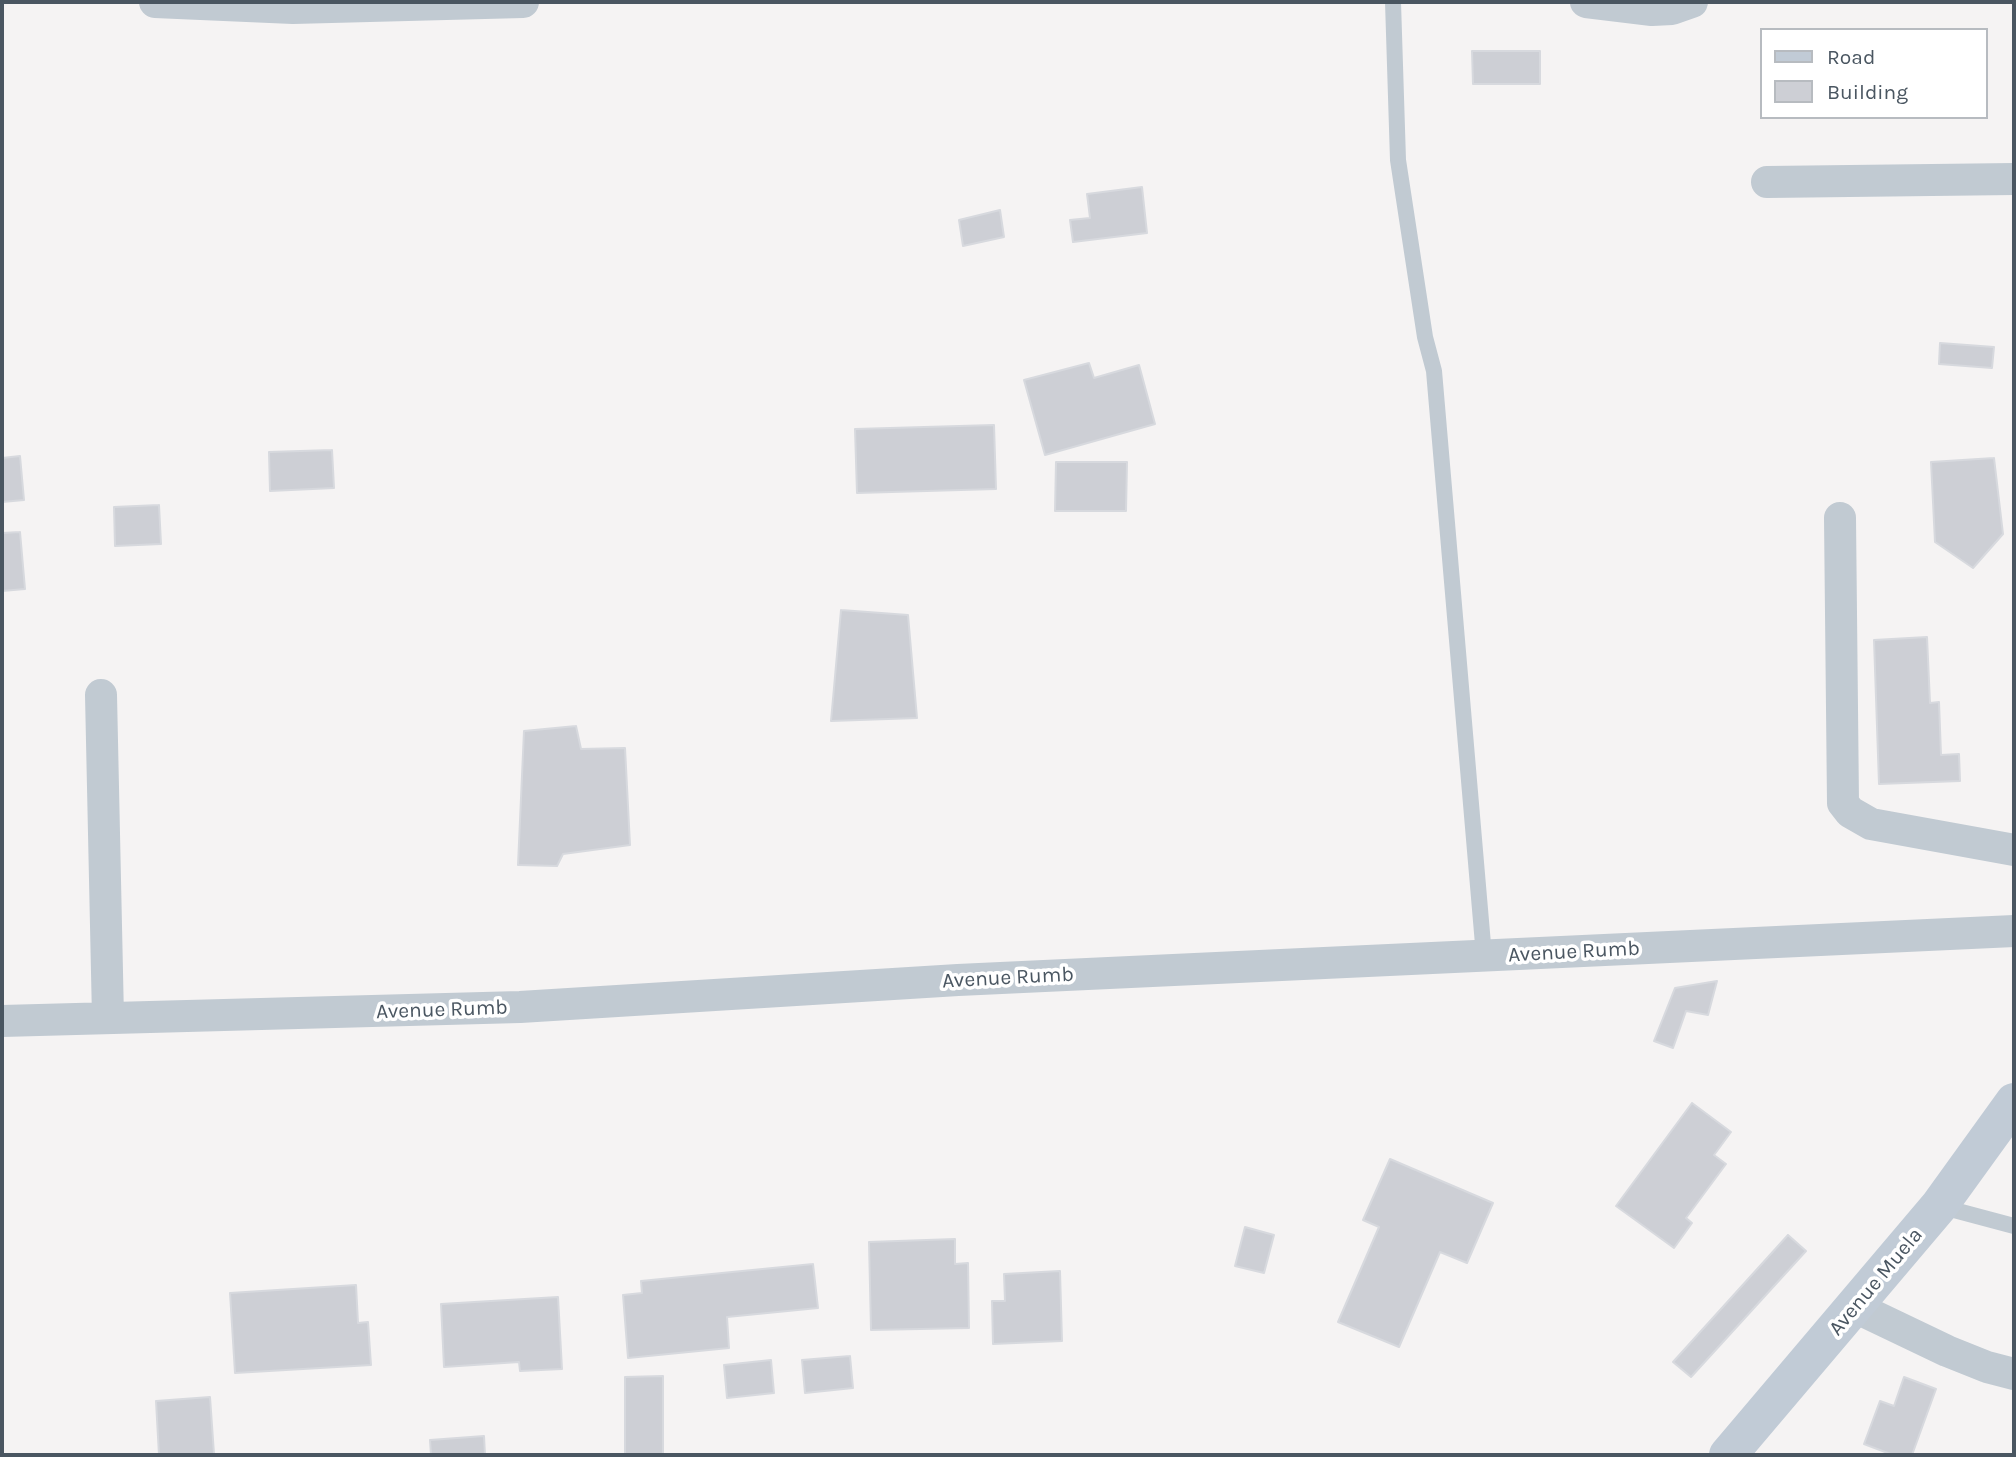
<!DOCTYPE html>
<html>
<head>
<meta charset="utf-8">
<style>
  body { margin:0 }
  #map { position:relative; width:2016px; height:1457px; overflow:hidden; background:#f5f3f3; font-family:Karla,sans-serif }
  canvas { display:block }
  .frame { position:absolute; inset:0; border:4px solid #4a5661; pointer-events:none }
  .legend { position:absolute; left:1760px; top:28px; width:228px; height:91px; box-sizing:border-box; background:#fff; border:2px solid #b7bbc0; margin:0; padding:9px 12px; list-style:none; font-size:21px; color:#4a5661 }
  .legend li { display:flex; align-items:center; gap:14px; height:35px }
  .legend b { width:35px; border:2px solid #b7bbc0 }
</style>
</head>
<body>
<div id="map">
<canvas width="2016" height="1457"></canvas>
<div class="frame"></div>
<ul class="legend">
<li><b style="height:9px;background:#c1cbd6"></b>Road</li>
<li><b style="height:19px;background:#cdcfd5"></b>Building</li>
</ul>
</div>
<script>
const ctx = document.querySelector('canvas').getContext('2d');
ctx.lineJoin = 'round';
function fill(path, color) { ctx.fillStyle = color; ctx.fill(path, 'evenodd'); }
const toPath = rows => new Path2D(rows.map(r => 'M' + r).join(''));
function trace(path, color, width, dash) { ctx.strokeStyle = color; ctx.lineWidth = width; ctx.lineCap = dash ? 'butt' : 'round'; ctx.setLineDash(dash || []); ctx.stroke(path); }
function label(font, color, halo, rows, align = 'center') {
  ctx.font = font + ' Karla,sans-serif'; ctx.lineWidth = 7; ctx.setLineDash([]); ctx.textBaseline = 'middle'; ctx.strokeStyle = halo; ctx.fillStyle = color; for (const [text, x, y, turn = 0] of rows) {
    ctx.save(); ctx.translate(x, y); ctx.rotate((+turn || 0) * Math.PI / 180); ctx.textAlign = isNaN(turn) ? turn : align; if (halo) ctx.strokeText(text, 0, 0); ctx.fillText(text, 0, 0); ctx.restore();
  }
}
const building = toPath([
  [1472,51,1540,51,1540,84,1473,84,1472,51],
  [1142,187,1147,233,1073,242,1070,220,1090,218,1087,194,1142,187],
  [1000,210,1004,237,963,246,959,220,1000,210],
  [1940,343,1994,347,1992,368,1939,364,1940,343],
  [1089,363,1094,378,1139,365,1155,424,1045,455,1024,380,1089,363],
  [994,425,996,489,857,493,855,429,994,425],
  [332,450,334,488,270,491,269,452,332,450],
  [20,456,24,500,2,502,2,458,20,456],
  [1994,458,2003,534,1973,568,1935,542,1931,462,1994,458],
  [1056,462,1127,462,1126,511,1055,511,1056,462],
  [159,505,161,544,115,546,114,507,159,505],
  [20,532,25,589,2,591,2,533,20,532],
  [841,610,908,615,917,718,831,721,841,610],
  [1927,637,1930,703,1939,702,1941,755,1959,754,1960,781,1879,784,1874,640,1927,637],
  [576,726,581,749,625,748,630,845,563,854,557,866,518,865,524,731,576,726],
  [1717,981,1708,1015,1686,1011,1673,1048,1654,1041,1675,988,1717,981],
  [1692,1103,1731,1132,1714,1155,1726,1164,1686,1218,1692,1223,1674,1248,1616,1206,1692,1103],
  [1390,1159,1493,1203,1467,1263,1440,1252,1399,1347,1338,1322,1379,1227,1363,1220,1390,1159],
  [1245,1227,1274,1235,1264,1273,1235,1266,1245,1227],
  [1788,1235,1806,1251,1691,1377,1673,1362,1788,1235],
  [955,1239,955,1264,968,1263,969,1328,871,1330,869,1242,955,1239],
  [813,1264,818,1308,727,1317,729,1348,628,1358,623,1295,642,1293,641,1281,813,1264],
  [1060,1271,1062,1341,993,1344,992,1301,1005,1301,1004,1274,1060,1271],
  [356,1285,358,1323,368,1322,371,1365,235,1373,230,1293,356,1285],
  [558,1297,562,1369,520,1371,519,1362,444,1367,441,1304,558,1297],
  [850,1356,853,1388,805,1393,802,1360,850,1356],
  [771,1360,774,1393,727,1398,724,1365,771,1360],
  [663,1376,663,1455,625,1455,625,1377,663,1376],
  [1904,1377,1936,1389,1912,1455,1893,1455,1864,1444,1880,1401,1894,1406,1904,1377],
  [210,1397,214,1454,159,1455,156,1401,210,1397],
  [484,1436,485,1455,431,1455,430,1440,484,1436]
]);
const lane = toPath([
  [1393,2,1398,160,1425,337,1434,371,1484,956],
  [1939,1206,2014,1226]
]);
const street = toPath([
  [155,2,293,8,523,2],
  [1586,2,1652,10,1672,9,1692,2],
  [1767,182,2014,179],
  [1840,518,1843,803,1850,812,1871,824,2014,850],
  [101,695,108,1018],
  [2,1021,520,1007,958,980,2014,931],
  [1855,1307,1947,1351,1987,1367,2014,1374]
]);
const secondary = toPath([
  [1728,1455,1939,1206,2014,1102]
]);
const streetNames = [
  ["Avenue Rumb",1574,952,-3],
  ["Avenue Rumb",1008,978,-3],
  ["Avenue Rumb",442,1010,-2],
  ["Avenue Muela",1876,1282,-50]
];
fill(building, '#cdcfd5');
trace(building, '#d7d9de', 2);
trace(lane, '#c1cad2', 16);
trace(street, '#c1cad2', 32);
trace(secondary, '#c1cbd6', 38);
label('21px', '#4a5661', '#fff', streetNames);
</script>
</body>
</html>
